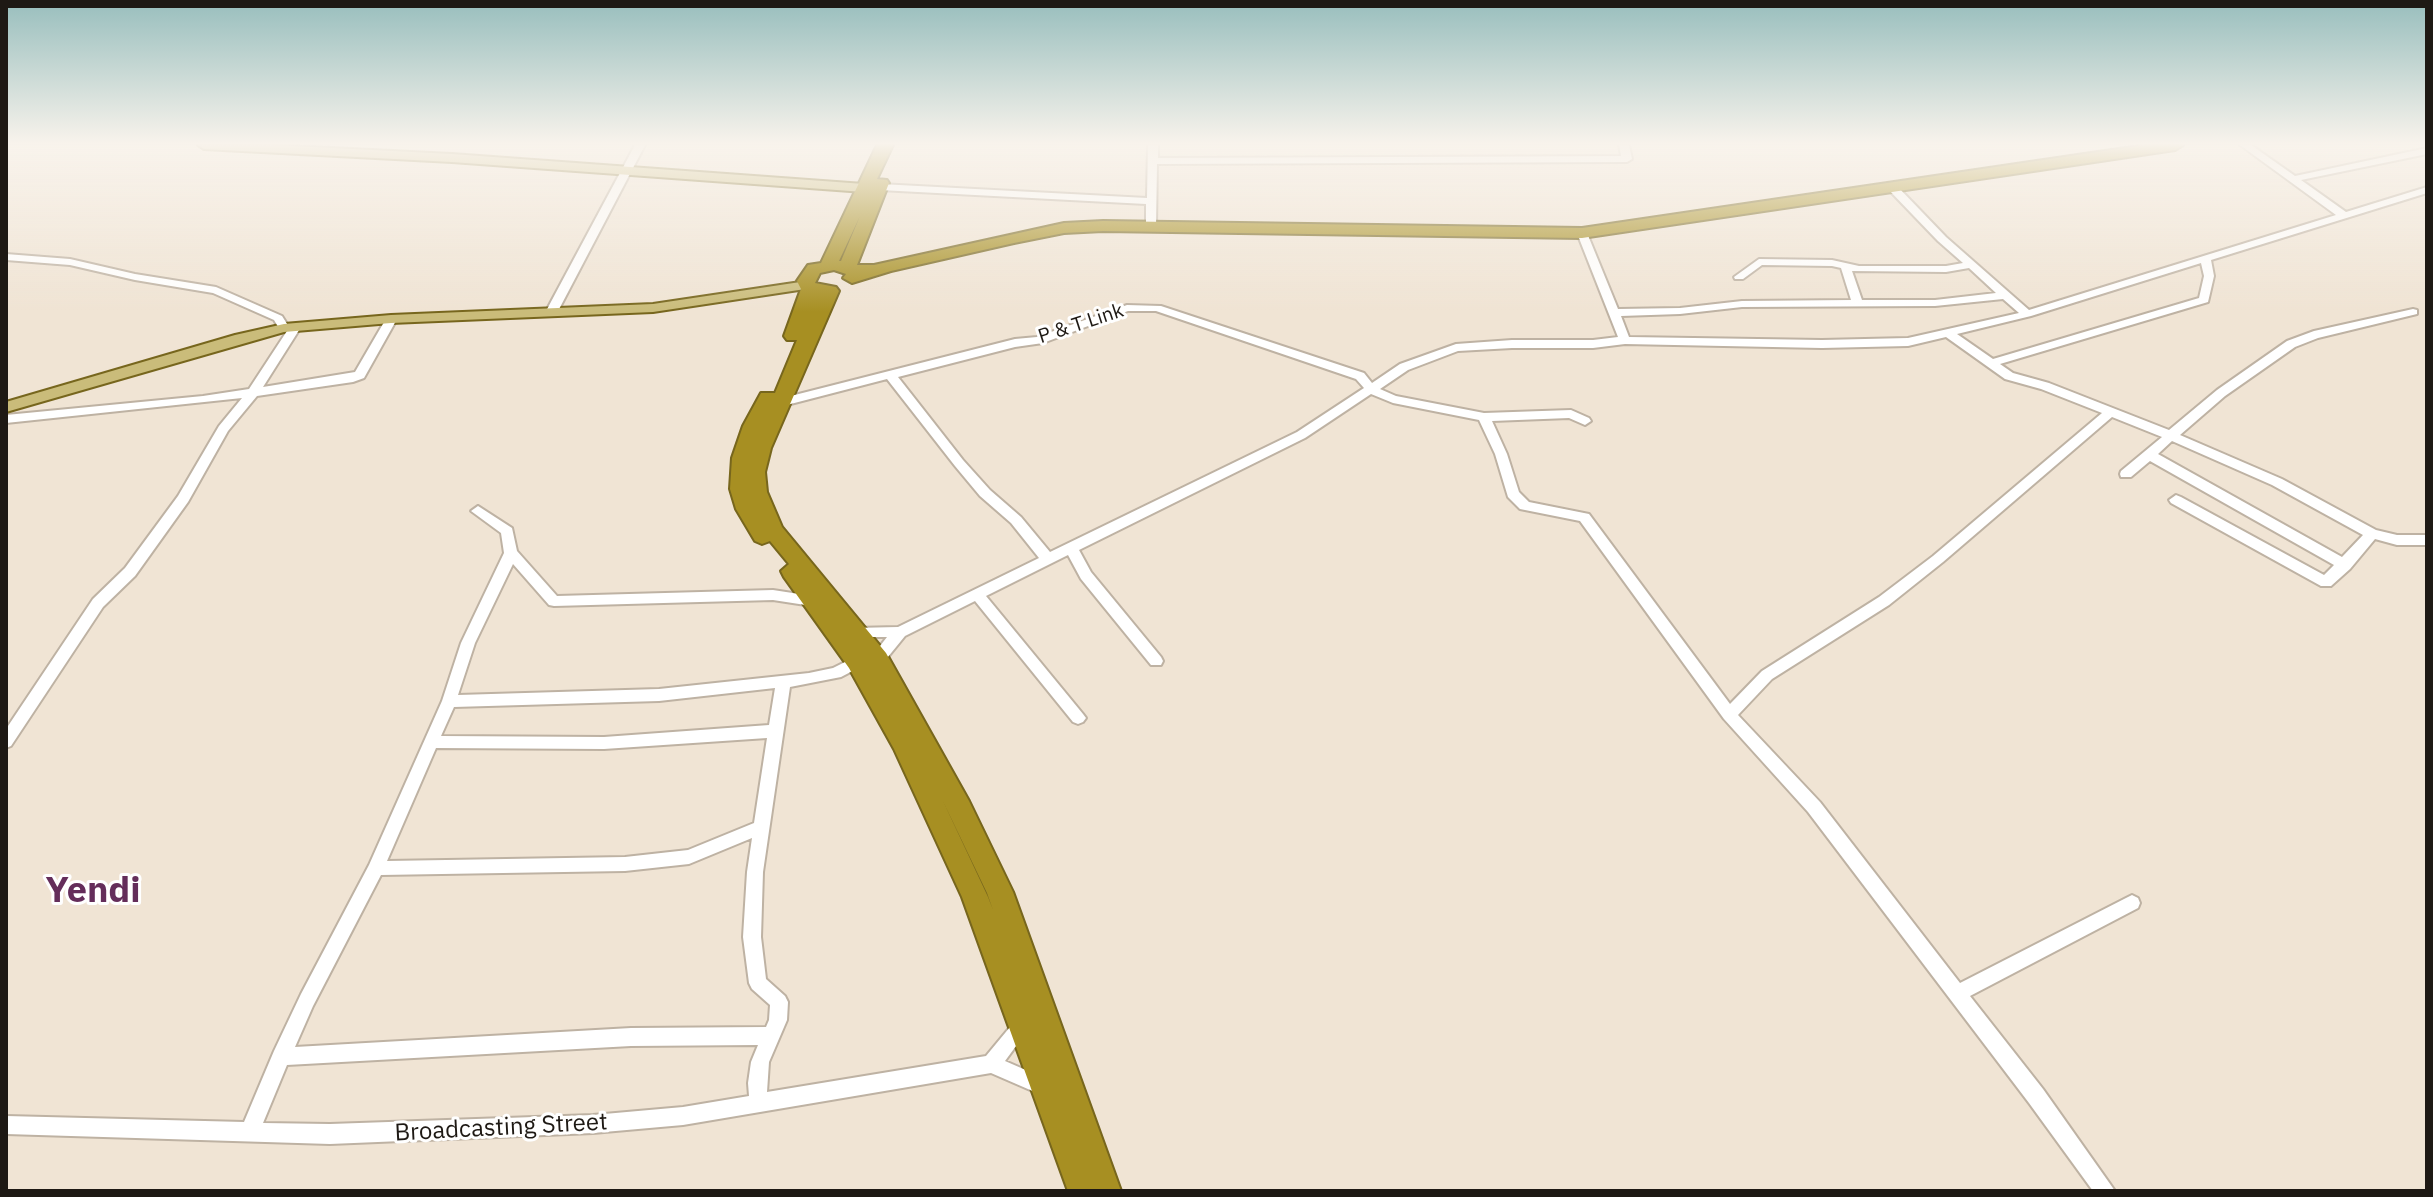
<!DOCTYPE html>
<html>
<head>
<meta charset="utf-8">
<style>
  body { margin:0 }
  #map { position:relative; width:2433px; height:1197px; overflow:hidden; background:#f0e4d4; font-family:"IBM Plex Sans",sans-serif }
  canvas { display:block }
  .frame { position:absolute; inset:0; border:8px solid #1e1914; pointer-events:none }
</style>
</head>
<body>
<div id="map">
<canvas width="2433" height="1197"></canvas>
<div class="frame"></div>
</div>
<script>
const ctx = document.querySelector('canvas').getContext('2d');
ctx.lineJoin = 'round';
const toPath = rows => new Path2D(rows.map(r => 'M' + r).join(''));
function trace(path, color, width, dash) { ctx.strokeStyle = color; ctx.lineWidth = width; ctx.lineCap = dash ? 'butt' : 'round'; ctx.setLineDash(dash || []); ctx.stroke(path); }
function fill(path, color) { ctx.fillStyle = color; ctx.fill(path, 'evenodd'); }
function label(font, color, halo, rows, align = 'center') {
  ctx.font = font + ' "IBM Plex Sans",sans-serif'; ctx.lineWidth = 6; ctx.setLineDash([]); ctx.textBaseline = 'middle'; ctx.strokeStyle = halo; ctx.fillStyle = color; for (const [text, x, y, turn = 0] of rows) {
    ctx.save(); ctx.translate(x, y); ctx.rotate((+turn || 0) * Math.PI / 180); ctx.textAlign = isNaN(turn) ? turn : align; if (halo) ctx.strokeText(text, 0, 0); ctx.fillText(text, 0, 0); ctx.restore();
  }
}
const minor = toPath([
  [635,145,645,145,557,313,551,316,547,315,545,313,635,145],
  [1148,145,1158,145,1158,158,1621,156,1619,145,1629,145,1632,159,1627,162,1157,164,1156,226,1151,229,1146,226,1146,204,880,190,875,187,880,184,1147,198,1148,145],
  [2240,145,2251,145,2295,176,2427,148,2427,154,2301,180,2346,212,2427,187,2427,193,2211,260,2214,276,2208,302,2000,364,2013,373,2049,383,2169,430,2217,390,2287,341,2314,331,2413,309,2417,310,2417,314,2318,338,2295,347,2225,396,2180,435,2282,479,2376,530,2397,535,2427,535,2427,545,2397,545,2375,539,2350,569,2331,586,2321,586,2171,503,2169,500,2176,495,2181,497,2324,575,2334,565,2150,461,2131,477,2121,477,2120,474,2121,471,2162,437,2112,417,1943,562,1889,605,1772,679,1738,715,1820,802,1960,983,2126,898,2132,895,2138,898,2140,903,2138,908,1970,996,2043,1089,2115,1191,2093,1191,2029,1103,1808,812,1724,719,1580,521,1520,509,1508,497,1495,454,1479,420,1393,403,1371,394,1305,438,1079,550,1091,572,1161,657,1163,661,1161,665,1151,665,1081,579,1068,555,986,596,1083,714,1086,718,1083,722,1078,724,1073,722,975,601,905,636,883,663,873,663,871,659,873,655,887,637,859,637,854,636,852,632,854,628,898,627,1039,558,1011,523,980,496,955,466,887,379,779,407,773,403,779,399,1015,339,1037,337,1127,305,1161,306,1364,373,1372,383,1400,364,1456,344,1512,340,1593,340,1618,337,1577,233,1582,230,1587,233,1618,309,1680,308,1742,301,1851,300,1841,268,1832,266,1762,265,1743,279,1735,279,1734,277,1759,259,1832,260,1859,266,1946,266,1963,263,1938,241,1888,189,1888,185,1892,184,1896,185,1946,237,2029,310,2336,215,2240,145],
  [2201,263,2204,276,2199,298,1993,359,1957,334,2031,316,2201,263],
  [1969,268,1996,293,1935,300,1862,300,1852,271,1946,272,1969,268],
  [2003,299,2019,313,1908,338,1822,340,1629,337,1621,316,1680,314,1742,307,1935,306,2003,299],
  [1128,311,1156,311,1356,379,1364,388,1297,432,1050,552,1021,517,990,490,963,460,898,377,1015,347,1043,343,1128,311],
  [1946,337,2005,379,2041,389,2102,413,1933,556,1879,597,1762,671,1730,704,1589,514,1529,502,1519,492,1507,454,1492,421,1569,418,1585,425,1591,421,1589,418,1571,410,1484,413,1396,396,1380,389,1408,370,1458,351,1512,348,1593,348,1625,344,1822,348,1908,346,1946,337],
  [2172,441,2272,485,2363,535,2342,557,2158,454,2172,441],
  [6,254,70,259,135,274,216,287,282,316,289,327,295,324,301,327,263,387,355,372,387,317,391,316,397,319,364,378,353,382,257,396,228,431,188,502,135,576,103,607,11,746,6,748,6,729,93,599,125,568,178,496,219,426,242,398,6,423,6,415,203,396,249,389,287,331,280,330,274,320,213,293,135,280,70,265,6,260,6,254],
  [478,506,512,528,517,551,557,596,773,590,812,596,819,601,812,606,773,600,554,606,549,605,513,564,475,643,458,695,659,689,809,673,833,668,857,656,862,658,864,662,862,666,841,677,790,687,763,872,761,937,766,979,785,996,788,1002,787,1020,769,1062,767,1092,986,1056,1015,1021,1021,1018,1027,1021,1030,1027,1005,1061,1051,1081,1053,1087,1051,1093,1044,1096,991,1073,683,1125,593,1133,330,1144,6,1134,6,1116,244,1122,274,1051,301,994,369,865,442,701,461,643,504,553,501,533,471,511,478,506],
  [775,688,769,725,604,737,441,736,454,707,659,701,775,688],
  [767,738,754,823,688,850,625,857,387,861,436,748,604,749,767,738],
  [752,838,747,872,743,937,749,983,752,989,770,1005,769,1020,766,1027,631,1028,295,1047,313,1006,381,875,625,871,689,864,752,838],
  [758,1045,751,1062,748,1083,749,1096,683,1107,593,1115,330,1124,263,1123,287,1065,631,1046,758,1045]
]);
const major = toPath([
  [198,145,273,145,452,154,864,184,871,188,864,192,452,162,204,149,198,145],
  [807,281,812,282,812,288,653,312,391,323,284,332,6,412,6,402,235,335,284,324,391,315,653,304,807,281]
]);
const highway = toPath([
  [877,145,893,145,877,179,887,180,889,183,857,265,874,265,1064,223,1103,221,1582,228,2145,145,2183,145,2175,150,1582,238,1103,231,1064,233,1014,243,891,271,852,283,843,278,846,274,834,270,820,273,815,283,836,287,839,291,771,448,765,472,767,492,782,527,886,653,969,801,1013,892,1121,1191,1068,1191,962,897,894,749,849,668,784,577,781,571,789,564,770,541,762,544,755,541,736,509,730,489,732,458,743,426,761,393,775,393,797,340,787,340,784,336,801,289,797,281,808,265,821,263,877,145],
  [860,216,841,261,839,261,860,216],
  [942,799,987,893,993,910,988,897,942,799]
]);
const streetNames = [
  ["P & T Link",1081,324,-18]
];
const nearStreetnames = [
  ["Broadcasting Street",501,1128,-3]
];
const townNames = [
  ["Yendi",93,892]
];
trace(minor, '#beb2a3', 4);
trace(major, '#77661d', 4);
trace(highway, '#77661d', 4);
fill(minor, '#fff');
fill(major, '#cabc7a');
fill(highway, '#a78f22');
const sky = ctx.createLinearGradient(0, 0, 0, 312);
sky.addColorStop(0, '#98bebd');
sky.addColorStop(0.46, '#f8f3ec');
sky.addColorStop(1, '#f8f3ec00');
ctx.fillStyle = sky;
ctx.fillRect(0, 0, 2433, 312);
label('20px', '#1e1914', '#fff', streetNames);
label('24px', '#1e1914', '#fff', nearStreetnames);
label('bold 36px', '#642d5a', '#fff', townNames);
</script>
</body>
</html>
